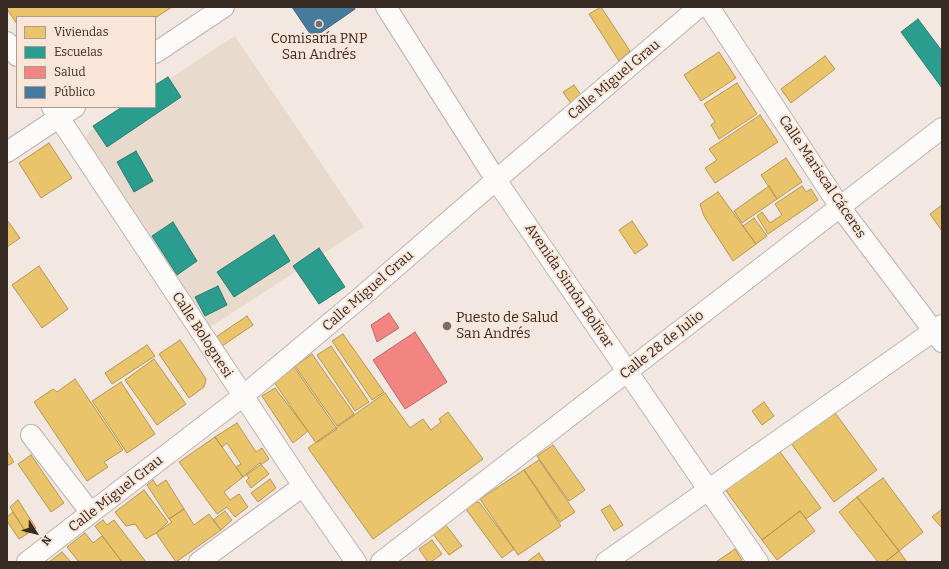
<!DOCTYPE html>
<html>
<head>
<meta charset="utf-8">
<style>
  body { margin:0 }
  #map { position:relative; width:949px; height:569px; overflow:hidden; background:#f2e7e1; font-family:Bitter,serif }
  canvas { display:block }
  .frame { position:absolute; inset:0; border:8px solid #382b23; pointer-events:none }
  .legend { position:absolute; left:16px; top:16px; width:140px; height:92px; box-sizing:border-box; background:#fae5d9; border:1px solid #ac9b90; margin:0; padding:5px 7px; list-style:none; font-size:12px; color:#382b23 }
  .legend li { display:flex; align-items:center; gap:8px; height:20px }
  .legend b { width:20px; border:1px solid #ac9b90 }
  .north { position:absolute; left:16px; top:513px; width:40px; height:40px; -webkit-text-stroke:3px #fae5d9; paint-order:stroke; rotate:126deg; font-size:11px; font-weight:700; line-height:16px; text-align:center; color:#382b23 }
  .north::after { content:''; display:block; margin:auto; width:14px; height:18px; background:#382b23; clip-path:polygon(50% 0,100% 100%,50% 72%,0 100%) }
</style>
</head>
<body>
<div id="map">
<canvas width="949" height="569"></canvas>
<div class="frame"></div>
<ul class="legend">
<li><b style="height:11px;background:#e9c46a"></b>Viviendas</li>
<li><b style="height:11px;background:#2a9d8f"></b>Escuelas</li>
<li><b style="height:11px;background:#f28482"></b>Salud</li>
<li><b style="height:11px;background:#457b9d"></b>Público</li>
</ul>
<div class="north">N</div>
</div>
<script>
const ctx = document.querySelector('canvas').getContext('2d');
ctx.lineJoin = 'round';
function fill(path, color) { ctx.fillStyle = color; ctx.fill(path, 'evenodd'); }
const toPath = rows => new Path2D(rows.map(r => 'M' + r).join(''));
function trace(path, color, width, dash) { ctx.strokeStyle = color; ctx.lineWidth = width; ctx.lineCap = dash ? 'butt' : 'round'; ctx.setLineDash(dash || []); ctx.stroke(path); }
function label(font, color, halo, rows, align = 'center') {
  ctx.font = font + ' Bitter,serif'; ctx.lineWidth = 4; ctx.setLineDash([]); ctx.textBaseline = 'middle'; ctx.strokeStyle = halo; ctx.fillStyle = color; for (const [text, x, y, turn = 0] of rows) {
    ctx.save(); ctx.translate(x, y); ctx.rotate((+turn || 0) * Math.PI / 180); ctx.textAlign = isNaN(turn) ? turn : align; if (halo) ctx.strokeText(text, 0, 0); ctx.fillText(text, 0, 0); ctx.restore();
  }
}
const education = toPath([
  [235,36,364,227,209,328,85,142,89,132,126,107,155,107,155,88]
]);
const homes = toPath([
  [7,7,172,7,155,18,155,17,17,17,17,24,7,9,7,7],
  [601,7,630,51,619,61,589,14,601,7],
  [719,52,736,78,701,101,684,75,719,52],
  [825,56,835,69,791,103,781,89,825,56],
  [737,83,757,114,719,139,711,125,715,122,704,104,737,83],
  [574,85,583,98,572,105,563,92,574,85],
  [760,115,778,142,715,183,705,168,717,160,709,149,760,115],
  [49,143,72,178,41,198,19,163,49,143],
  [786,158,802,182,777,199,761,175,786,158],
  [769,186,777,199,742,223,734,211,769,186],
  [802,186,806,192,811,189,818,200,768,234,757,216,762,212,770,223,782,215,775,204,802,186],
  [718,192,756,244,733,261,704,216,700,204,718,192],
  [942,205,942,231,930,214,942,205],
  [754,218,767,236,756,244,743,226,754,218],
  [7,220,20,238,7,247,7,220],
  [632,221,648,245,635,254,619,230,632,221],
  [39,266,68,309,42,328,12,285,39,266],
  [247,316,253,325,222,346,216,337,247,316],
  [343,334,384,392,372,400,332,341,343,334],
  [180,340,206,379,204,387,189,398,159,354,180,340],
  [147,345,155,356,112,384,105,373,147,345],
  [331,346,369,402,355,411,317,355,331,346],
  [312,354,354,414,337,426,295,366,312,354],
  [154,359,186,404,157,425,125,380,154,359],
  [294,367,337,429,316,443,274,382,294,367],
  [75,379,123,450,104,462,108,467,87,481,34,402,53,389,57,392,75,379],
  [121,382,155,434,127,453,92,401,121,382],
  [275,388,308,431,293,443,262,396,275,388],
  [385,393,410,428,423,419,431,430,441,422,439,419,448,412,483,459,373,539,308,448,385,393],
  [764,402,774,416,762,425,752,411,764,402],
  [833,410,877,470,834,502,790,442,833,410],
  [237,423,256,452,262,448,269,459,243,477,236,467,241,464,227,443,222,447,215,437,237,423],
  [215,437,243,477,224,492,230,500,239,494,248,507,235,517,227,507,217,514,179,462,215,437],
  [553,445,585,490,569,501,537,456,553,445],
  [778,449,821,508,806,519,800,511,762,540,724,488,778,449],
  [7,451,14,462,7,466,7,451],
  [31,455,64,503,51,512,18,464,31,455],
  [539,460,575,512,560,522,524,470,539,460],
  [260,463,269,474,251,488,246,481,249,478,246,474,260,463],
  [524,470,561,526,518,555,480,499,524,470],
  [883,478,923,532,899,551,857,497,883,478],
  [270,479,276,488,258,502,251,493,270,479],
  [153,480,157,486,166,480,184,509,169,519,147,485,153,480],
  [144,490,168,522,156,533,146,539,135,524,126,526,115,512,144,490],
  [471,497,476,503,479,502,514,549,502,558,462,504,471,497],
  [857,497,899,551,885,562,878,562,839,512,857,497],
  [18,500,36,528,27,534,10,507,18,500],
  [610,505,623,525,614,531,601,510,610,505],
  [184,509,194,525,209,514,221,530,176,562,156,533,172,522,169,519,184,509],
  [942,509,942,528,932,517,942,509],
  [225,511,232,520,221,530,213,520,225,511],
  [800,511,815,531,777,560,762,540,800,511],
  [13,512,27,534,19,539,7,521,7,517,13,512],
  [103,520,107,525,114,520,146,562,122,562,95,526,103,520],
  [442,520,462,546,449,555,430,530,442,520],
  [85,533,93,543,102,536,122,562,79,562,67,547,85,533],
  [432,540,442,554,431,562,428,562,419,549,432,540],
  [735,549,742,560,739,562,716,562,735,549],
  [899,551,907,562,885,562,899,551],
  [62,552,71,562,49,562,62,552],
  [539,553,545,562,527,562,539,553]
]);
const schools = toPath([
  [918,19,942,51,942,88,901,32,918,19],
  [168,77,181,97,107,147,93,126,122,107,155,107,155,85,168,77],
  [136,151,153,181,134,192,117,162,136,151],
  [173,222,197,261,177,275,152,236,173,222],
  [274,235,290,261,234,297,217,272,274,235],
  [319,248,345,287,319,304,293,266,319,248],
  [218,286,227,305,205,316,195,297,218,286]
]);
const health = toPath([
  [389,313,399,328,377,342,371,325,389,313],
  [415,332,447,382,405,409,373,360,415,332]
]);
const public = toPath([
  [292,7,354,7,355,9,313,38,292,7]
]);
const street = toPath([
  [386,7,496,180,758,562],
  [709,7,840,207,942,342],
  [7,42,17,56],
  [155,53,224,7],
  [52,107,303,486,356,562],
  [7,152,75,107],
  [31,435,91,513],
  [27,562,243,396,360,298,496,180,699,7],
  [199,562,303,486],
  [381,562,942,128],
  [606,562,942,325]
]);
const markers = [
  [319,24,4,"#796d66"],
  [447,326,5,"#796d66"]
];
const poiNames = [
  ["Comisaría PNP",319,39],
  ["San Andrés",319,55],
  ["Puesto de Salud",456,318,"left"],
  ["San Andrés",456,334,"left"]
];
const streetNames = [
  ["Calle Miguel Grau",614,80,-40],
  ["Calle Mariscal Cáceres",822,177,56],
  ["Avenida Simón Bolívar",569,286,56],
  ["Calle Miguel Grau",368,291,-41],
  ["Calle Bolognesi",202,335,57],
  ["Calle 28 de Julio",662,345,-38],
  ["Calle Miguel Grau",116,494,-38]
];
fill(education, '#e8dbce');
fill(homes, '#e9c46a');
trace(homes, '#b49655', 1);
fill(schools, '#2a9d8f');
trace(schools, '#2e7b6f', 1);
fill(health, '#f28482');
trace(health, '#ba6966', 1);
fill(public, '#457b9d');
trace(public, '#416378', 1);
trace(street, '#beb3ad', 22);
trace(street, '#fdfbfa', 20);
for (const [x, y, r, color] of markers) { const dot = new Path2D(); dot.arc(x, y, r, 0, 2 * Math.PI); ctx.fillStyle = color; ctx.fill(dot); trace(dot, '#fae5d9', 1.5); }
label('14px', '#382b23', '#fae5d9', poiNames);
label('14px', '#382b23', '#fae5d9', streetNames);
</script>
</body>
</html>
